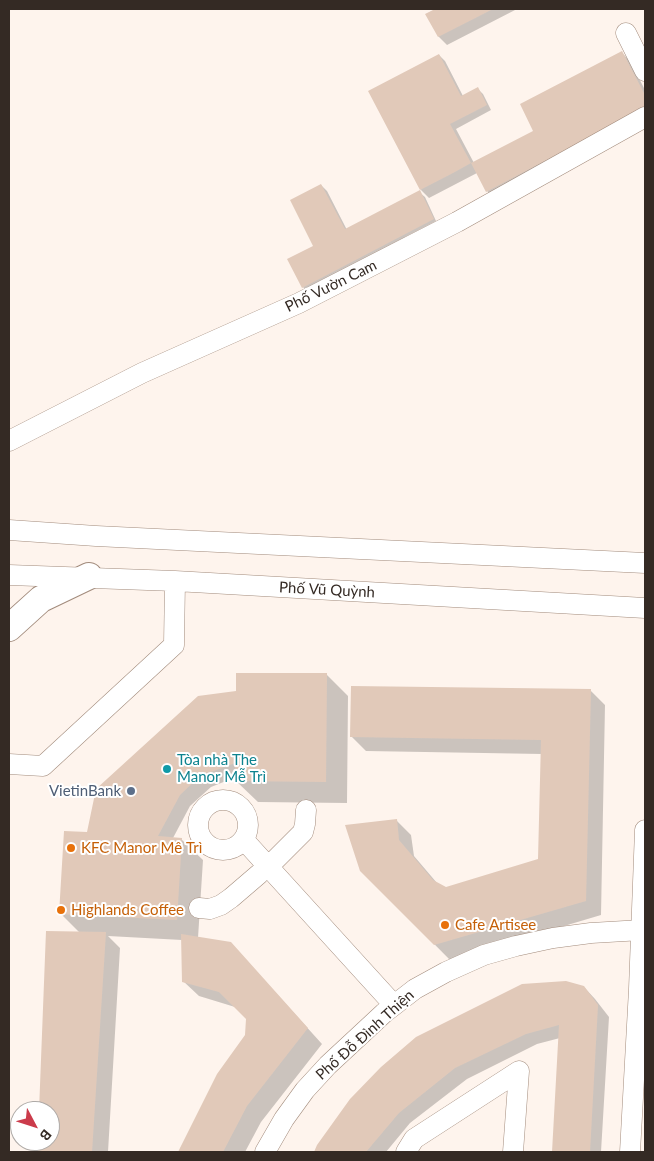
<!DOCTYPE html>
<html>
<head>
<meta charset="utf-8">
<style>
  body { margin:0 }
  #map { position:relative; width:654px; height:1161px; overflow:hidden; background:#fef4ed; font-family:Lato,sans-serif }
  canvas { display:block }
  .frame { position:absolute; inset:0; border:10px solid #342a24; pointer-events:none }
  .north { position:absolute; left:10px; top:1101px; width:50px; height:50px; box-sizing:border-box; background:#fff; border:1px solid #aeaaa7; border-radius:50%; rotate:130deg; font-size:14px; font-weight:700; line-height:20px; text-align:center; color:#342a24 }
  .north::after { content:''; display:block; margin:auto; width:18px; height:22px; background:#cb3b4b; clip-path:polygon(50% 0,100% 100%,50% 72%,0 100%) }
</style>
</head>
<body>
<div id="map">
<canvas width="654" height="1161"></canvas>
<div class="frame"></div>
<div class="north">B</div>
</div>
<script>
const ctx = document.querySelector('canvas').getContext('2d');
ctx.lineJoin = 'round';
function fill(path, color) { ctx.fillStyle = color; ctx.fill(path, 'evenodd'); }
const toPath = rows => new Path2D(rows.map(r => 'M' + r).join(''));
function trace(path, color, width, dash) { ctx.strokeStyle = color; ctx.lineWidth = width; ctx.lineCap = dash ? 'butt' : 'round'; ctx.setLineDash(dash || []); ctx.stroke(path); }
function label(font, color, halo, rows, align = 'center') {
  ctx.font = font + ' Lato,sans-serif'; ctx.lineWidth = 4; ctx.setLineDash([]); ctx.textBaseline = 'middle'; ctx.strokeStyle = halo; ctx.fillStyle = color; for (const [text, x, y, turn = 0] of rows) {
    ctx.save(); ctx.translate(x, y); ctx.rotate((+turn || 0) * Math.PI / 180); ctx.textAlign = isNaN(turn) ? turn : align; if (halo) ctx.strokeText(text, 0, 0); ctx.fillText(text, 0, 0); ctx.restore();
  }
}
const shadow = toPath([
  [437,9,517,9,447,45,439,37,427,14],
  [622,53,630,61,645,90,645,121,492,196,487,191,477,173,429,198,421,190,439,55,445,61,463,96,478,89,483,94,491,110,456,129,474,163,536,131],
  [321,185,327,191,347,230,419,192,425,197,436,221,405,237,407,241,311,296,303,287,315,246],
  [326,674,348,696,347,803,258,802,236,781,236,777,211,787,190,806,173,838,181,839,203,860,198,938,245,959,322,1044,261,1122,245,1152,179,1152,181,1147,246,1036,247,1019,235,1007,199,996,183,981,182,940,108,936,120,948,108,1152,38,1152,39,1141,50,1141,50,1111,40,1111,80,933,60,913,90,834,237,692],
  [590,690,605,705,601,915,450,960,361,870,396,820,411,835,414,856,437,883,446,889,540,860,542,754,366,751,351,736],
  [584,987,595,999,609,1017,601,1152,554,1152,560,1038,537,1044,467,1079,410,1123,386,1152,315,1152,318,1146]
]);
const building = toPath([
  [435,9,493,9,438,37,425,14],
  [622,51,645,95,645,108,486,192,471,163,453,173,420,190,434,219,302,288,287,259,313,246,290,200,321,184,345,229,420,190,368,91,439,54,461,96,478,87,487,105,450,124,471,163,533,131,520,104],
  [236,673,327,673,326,782,235,781,235,763,200,776,180,795,158,836,182,838,177,920,59,914,64,831,87,832,96,789,198,696,236,691],
  [351,686,591,689,586,901,434,945,360,871,345,825,397,819,399,840,433,880,446,887,538,859,541,740,350,737],
  [46,931,106,932,92,1152,37,1152,38,1141,50,1141,50,1111,39,1111],
  [181,934,231,942,308,1028,247,1106,223,1152,178,1152,217,1074,245,1035,246,1019,219,992,182,982],
  [566,981,584,986,598,1005,590,1152,552,1152,559,1025,526,1034,455,1068,399,1113,366,1152,314,1152,317,1145,350,1099,381,1067,416,1037,522,984]
]);
const minor = toPath([
  [626,33,645,71],
  [9,441,142,373,299,303,457,222,645,117],
  [9,530,96,536,645,563],
  [9,575,175,581,645,608],
  [9,764,43,766,174,645,175,581],
  '198 825a25 25 0 1 1 50 0a25 25 0 1 1-50 0Z',
  [244,840,394,1005],
  [268,867,303,832,305,824,306,810],
  [199,908,210,909,221,905,231,898,259,874],
  [265,1152,284,1119,305,1090,328,1065,384,1013,415,989,446,972,484,955,516,946,553,938,591,933,642,930],
  [406,1152,414,1139,519,1071,513,1152],
  [630,1152,639,989,645,830]
]);
const major = toPath([
  [9,628,41,599,89,576]
]);
const markers = [
  [167,769,5,"#0f9aa8"],
  [131,791,5,"#5c6f8a"],
  [71,848,5,"#e8710a"],
  [61,910,5,"#e8710a"],
  [445,925,5,"#e8710a"]
];
const streetNames = [
  ["Phố Vườn Cam",331,286,-26],
  ["Phố Vũ Quỳnh",327,590,3],
  ["Phố Đỗ Đình Thiện",365,1035,-42]
];
const cultureNames = [
  ["Tòa nhà The",177,760],
  ["Manor Mễ Trì",177,777]
];
const serviceNames = [
  ["VietinBank",121,791]
];
const foodNames = [
  ["KFC Manor Mê Trì",81,848],
  ["Highlands Coffee",71,910],
  ["Cafe Artisee",455,925]
];
fill(shadow, '#0003');
fill(building, '#e1c9b9');
trace(minor, '#a28b7c', 21);
trace(major, '#a28b7c', 28);
trace(minor, '#fff', 20);
trace(major, '#fff', 26);
for (const [x, y, r, color] of markers) { const dot = new Path2D(); dot.arc(x, y, r, 0, 2 * Math.PI); ctx.fillStyle = color; ctx.fill(dot); trace(dot, '#fff', 2); }
label('15px', '#342a24', '#fff', streetNames);
label('15px', '#0d838f', '#fff', cultureNames, 'left');
label('15px', '#4e5e75', '#fff', serviceNames, 'right');
label('15px', '#c56008', '#fff', foodNames, 'left');
</script>
</body>
</html>
